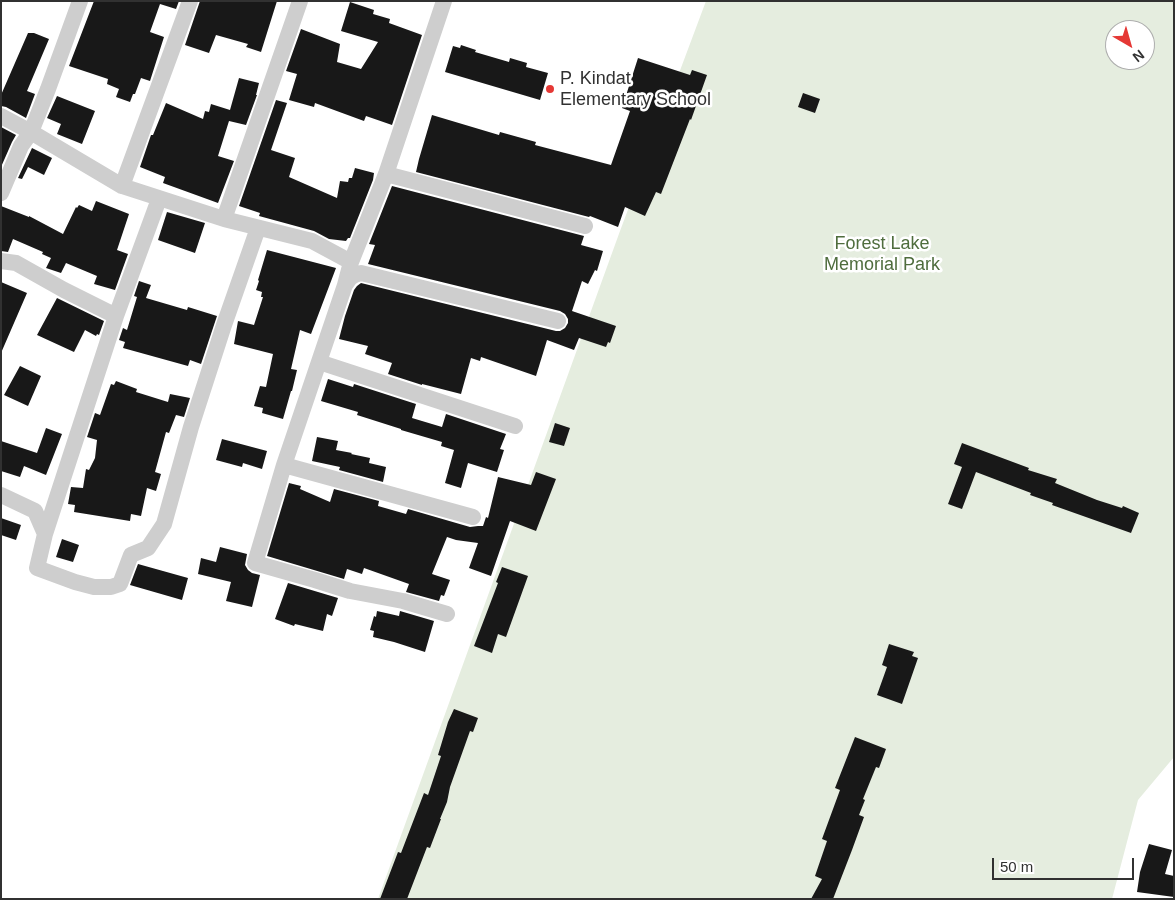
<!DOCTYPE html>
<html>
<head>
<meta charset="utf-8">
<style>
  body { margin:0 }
  #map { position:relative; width:1175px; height:900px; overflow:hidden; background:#fff; font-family:Arial,sans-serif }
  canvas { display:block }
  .frame { position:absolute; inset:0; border:2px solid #313131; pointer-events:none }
  .north { position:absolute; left:1105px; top:20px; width:50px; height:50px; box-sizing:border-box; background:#fff; border:1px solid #adadad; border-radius:50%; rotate:142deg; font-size:14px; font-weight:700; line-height:20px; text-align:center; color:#313131 }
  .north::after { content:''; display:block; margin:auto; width:18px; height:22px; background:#e53835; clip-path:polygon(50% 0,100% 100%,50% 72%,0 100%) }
  .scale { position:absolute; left:992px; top:858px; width:142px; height:22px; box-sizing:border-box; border:2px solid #313131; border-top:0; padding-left:6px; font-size:15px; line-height:18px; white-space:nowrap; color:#313131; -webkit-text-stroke:4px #fff; paint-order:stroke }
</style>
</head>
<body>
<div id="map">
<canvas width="1175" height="900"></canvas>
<div class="frame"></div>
<div class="north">N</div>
<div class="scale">50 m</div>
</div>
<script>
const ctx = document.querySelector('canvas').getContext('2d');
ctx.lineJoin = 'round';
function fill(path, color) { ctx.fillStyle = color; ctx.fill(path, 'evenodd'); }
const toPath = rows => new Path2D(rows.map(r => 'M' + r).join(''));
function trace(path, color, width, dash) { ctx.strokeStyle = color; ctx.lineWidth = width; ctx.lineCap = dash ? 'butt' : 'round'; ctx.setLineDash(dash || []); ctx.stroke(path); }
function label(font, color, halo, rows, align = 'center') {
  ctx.font = font + ' Arial,sans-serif'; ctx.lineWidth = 5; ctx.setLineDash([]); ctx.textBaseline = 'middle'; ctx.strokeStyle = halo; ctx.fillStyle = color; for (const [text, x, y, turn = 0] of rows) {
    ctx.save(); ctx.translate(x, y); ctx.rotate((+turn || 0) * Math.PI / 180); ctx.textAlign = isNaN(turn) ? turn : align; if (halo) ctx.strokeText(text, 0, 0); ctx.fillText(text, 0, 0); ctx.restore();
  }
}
const green = toPath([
  [706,1,1174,1,1174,757,1138,800,1112,899,378,899,620,231],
  [1115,30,1145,30,1145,60,1115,60]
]);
const building = toPath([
  [94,1,179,1,176,9,160,4,150,32,164,37,150,81,141,78,135,94,133,94,130,102,116,97,119,89,107,84,108,79,69,66],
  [200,1,277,1,261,52,246,47,248,44,216,35,209,53,185,45],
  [350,2,374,10,373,14,390,19,389,23,422,35,392,125,366,116,364,121,315,103,314,107,289,100,297,74,286,71,301,29,340,44,337,62,361,69,378,42,341,31],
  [28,33,34,33,49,39,27,91,35,94,26,118,6,107,1,106,1,95],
  [461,45,476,50,475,52,509,62,510,58,527,63,526,67,548,73,540,100,445,72,453,46,460,48],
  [638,58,690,75,692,70,707,75,691,120,690,119,661,194,656,192,645,216,625,207,618,227,590,216,589,217,416,172,419,159,432,115,499,135,500,132,536,142,535,145,611,165,630,111,622,108],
  [239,78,259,83,256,95,257,95,246,125,229,121,218,156,234,161,218,203,163,183,165,177,140,167,151,135,153,135,166,103,203,119,205,111,209,112,211,104,230,110],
  [803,93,820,99,815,113,798,107],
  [57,96,95,111,82,144,57,134,61,124,47,118],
  [276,100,287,103,271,150,295,158,289,177,337,198,340,181,348,182,349,178,352,178,355,168,374,173,373,180,350,238,348,238,346,241,329,239,314,231,259,216,260,213,239,206],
  [1,127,16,135,12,142,1,167],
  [32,148,52,158,44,175,28,167,22,179,18,178],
  [392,186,584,236,581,245,603,251,597,271,595,270,588,284,582,281,572,311,616,326,610,343,608,342,606,347,579,338,574,350,547,340,536,376,481,357,480,361,471,358,461,394,422,384,422,385,388,374,392,363,365,354,368,346,339,339,345,316,354,290,357,286,361,283,556,331,560,331,565,328,568,323,568,319,565,314,560,311,368,264,375,245,369,244],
  [96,201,129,214,117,250,128,254,115,290,94,284,97,276,66,263,61,273,46,268,51,258,42,254,43,252,13,239,8,252,1,251,1,206,29,217,29,216,63,234,76,207,77,208,79,205,92,211],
  [167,212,205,223,195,253,158,240],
  [267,250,336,268,311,334,300,330,291,369,297,370,292,391,291,391,283,419,262,413,263,408,254,406,260,386,266,387,273,354,234,344,238,321,254,325,263,297,261,297,262,292,256,290,259,281,258,280],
  [139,281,151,285,146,298,187,310,188,307,217,316,201,364,190,360,188,366,123,348,125,342,119,340,123,328,127,330,137,297,134,296],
  [1,282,27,293,1,353],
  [57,298,104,321,99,335,97,334,96,336,85,330,74,352,37,335],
  [20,366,41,376,28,406,4,395],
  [328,379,353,387,354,384,416,404,412,418,442,427,446,414,506,434,500,449,504,450,497,472,468,463,461,488,445,483,454,450,441,446,442,442,401,430,401,429,357,415,358,412,321,401],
  [116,381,137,389,136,392,168,402,170,394,190,398,184,417,176,415,169,433,166,432,155,472,161,474,156,491,147,488,141,516,131,514,130,521,74,512,75,505,68,504,71,487,83,488,86,469,89,470,95,458,97,440,87,437,95,413,100,415,111,384,114,385],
  [555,423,570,428,564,446,549,442],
  [46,428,62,434,46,475,24,466,20,477,1,471,1,441,37,453],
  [317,437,338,441,336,450,352,453,351,454,370,458,369,463,386,467,383,482,339,470,340,467,312,461],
  [222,439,267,451,262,469,243,463,242,467,216,460],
  [962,443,1029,468,1028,470,1057,479,1055,483,1097,500,1122,508,1123,506,1139,513,1131,533,1052,505,1053,503,1030,495,1031,493,976,472,962,509,948,504,962,467,954,464],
  [536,472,556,479,536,531,510,521,491,576,469,568,478,543,456,540,447,537,432,574,450,580,444,596,441,595,439,601,406,592,409,584,364,568,362,574,347,569,344,579,267,556,289,483,301,486,300,489,330,502,334,489,379,501,378,506,406,514,408,509,470,527,478,526,483,526,486,517,488,518,498,477,531,485],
  [1,518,21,525,16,540,1,535],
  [62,539,79,545,73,562,56,557],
  [220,547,247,554,245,565,248,570,252,573,260,575,252,607,226,601,231,582,198,574,201,558,216,562],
  [138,564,188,578,182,600,130,585],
  [502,567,528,576,506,637,498,634,492,653,474,646,498,583,496,582],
  [288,583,338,598,332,616,327,614,323,631,295,624,294,626,275,619],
  [377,611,399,616,400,611,434,621,425,652,394,642,373,637,374,631,370,630,374,616,376,617],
  [889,644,914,652,912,656,918,658,902,704,877,695,887,667,882,665],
  [454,709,478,718,473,732,470,731,450,787,447,802,440,819,441,819,430,848,427,847,407,899,380,899,398,852,401,853,424,793,428,795,441,756,438,755,448,722],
  [855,737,886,749,879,768,876,767,863,799,865,800,859,815,864,817,852,850,833,899,811,899,822,879,815,876,827,841,822,839,840,790,835,788],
  [1149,844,1172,850,1165,874,1174,876,1174,897,1137,892,1140,872]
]);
const street = toPath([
  [444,1,386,174,351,262,345,285,284,465,255,563,315,580,350,591,403,601,447,614],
  [1,116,31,132,122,186,224,219,312,241,351,262],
  [386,174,585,226],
  [122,186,190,1],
  [1,193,21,146,31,132,48,89,80,1],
  [224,219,300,1],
  [1,261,16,263,64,290,116,316],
  [345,285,350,278,355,275,361,273,558,321],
  [319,362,515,426],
  [284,465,473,517],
  [1,495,35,511,45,534,37,568,75,582,94,587,111,587,120,584,131,555,148,548,164,524,191,427,224,325,258,228],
  [45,534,116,316,159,199]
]);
const markers = [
  [550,89,5,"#e53835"]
];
const poiNames = [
  ["P. Kindat",560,79],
  ["Elementary School",560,100]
];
const parkNames = [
  ["Forest Lake",882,244],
  ["Memorial Park",882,265]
];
fill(green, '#e5eddf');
fill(building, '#181818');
trace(street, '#cecece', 16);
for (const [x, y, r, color] of markers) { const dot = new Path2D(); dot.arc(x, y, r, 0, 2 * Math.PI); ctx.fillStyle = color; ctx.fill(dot); trace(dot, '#fff', 2); }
label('18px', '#313131', '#fff', poiNames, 'left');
label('18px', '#4f6d3d', '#fff', parkNames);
</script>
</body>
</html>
